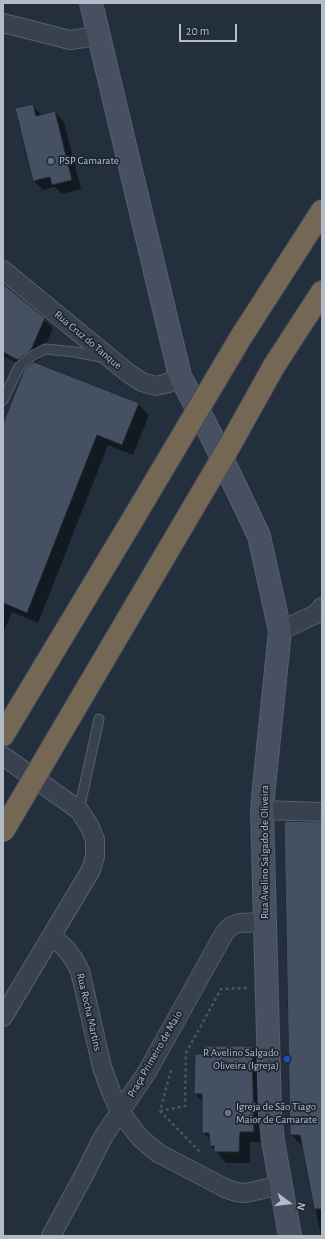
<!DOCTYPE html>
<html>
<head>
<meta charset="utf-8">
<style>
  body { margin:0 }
  #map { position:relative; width:325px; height:1239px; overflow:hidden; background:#242f3e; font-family:"Alegreya Sans",sans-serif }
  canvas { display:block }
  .frame { position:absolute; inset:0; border:4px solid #b4bcc9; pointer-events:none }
  .north { position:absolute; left:269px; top:1183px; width:40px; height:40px; -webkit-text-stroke:3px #1d2633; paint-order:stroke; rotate:105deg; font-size:11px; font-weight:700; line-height:16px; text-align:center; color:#b4bcc9 }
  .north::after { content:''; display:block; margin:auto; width:14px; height:18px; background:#b4bcc9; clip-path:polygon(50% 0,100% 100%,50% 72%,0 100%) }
  .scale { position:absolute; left:179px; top:24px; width:58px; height:18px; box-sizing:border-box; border:2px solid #b4bcc9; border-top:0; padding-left:5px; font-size:12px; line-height:14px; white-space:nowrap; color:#b4bcc9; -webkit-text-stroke:3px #1d2633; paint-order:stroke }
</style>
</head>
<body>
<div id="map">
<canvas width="325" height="1239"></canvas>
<div class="frame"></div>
<div class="north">N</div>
<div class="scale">20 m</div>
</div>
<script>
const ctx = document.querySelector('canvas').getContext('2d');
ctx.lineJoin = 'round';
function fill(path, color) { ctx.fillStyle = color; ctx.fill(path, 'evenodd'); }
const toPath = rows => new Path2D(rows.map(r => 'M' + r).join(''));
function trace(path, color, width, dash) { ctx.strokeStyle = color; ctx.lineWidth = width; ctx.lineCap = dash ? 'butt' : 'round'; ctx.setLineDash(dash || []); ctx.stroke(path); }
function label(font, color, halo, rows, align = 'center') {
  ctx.font = font + ' "Alegreya Sans",sans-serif'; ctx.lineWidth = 3.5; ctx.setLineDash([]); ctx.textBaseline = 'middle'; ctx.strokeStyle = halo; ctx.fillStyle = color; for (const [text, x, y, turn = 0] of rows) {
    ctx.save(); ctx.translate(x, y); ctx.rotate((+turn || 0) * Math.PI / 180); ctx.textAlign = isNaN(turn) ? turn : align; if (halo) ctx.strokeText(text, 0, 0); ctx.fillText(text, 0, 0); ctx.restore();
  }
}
const shadow = toPath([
  [32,105,42,115,55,112,64,122,81,189,62,194,55,187,43,190,34,181,16,109],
  [3,284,53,328,40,359,35,363,138,404,149,415,133,455,108,445,38,623,12,612,3,634,3,427,28,368,3,356,3,353,23,363,23,361,3,351],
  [322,823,322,1236,321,1236,303,1147,291,1134],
  [252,1047,263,1058,264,1142,250,1142,250,1163,226,1163,211,1146,211,1140,203,1133,203,1102,195,1094,205,1055]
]);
const building = toPath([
  [33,104,36,116,55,111,72,180,52,185,50,177,33,181,15,108,33,104],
  [3,284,45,318,31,350,18,360,3,352,3,284],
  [34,362,139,403,122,445,97,435,27,613,3,603,3,424,24,370,34,362],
  [284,821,322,822,322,1209,314,1209,300,1135,290,1135,284,821],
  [203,1046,252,1046,254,1132,240,1132,239,1152,214,1152,214,1146,210,1146,209,1133,202,1133,202,1094,194,1094,195,1054,204,1054,203,1046]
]);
const path = toPath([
  [171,1070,160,1111,202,1154],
  [160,1111,185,1106,186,1053,221,989,247,988]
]);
const lane = toPath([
  [3,400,19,367,32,356,45,349,75,352,105,358],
  [79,810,99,719]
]);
const street = toPath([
  [3,23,70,40,98,36],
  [3,270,128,373,142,382,156,386,168,383,180,376],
  [280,631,316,614,322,607],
  [3,756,79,810,90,827,95,840,95,856,91,870,3,1017],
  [262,810,322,812],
  [52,936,66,949,73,958,80,971,102,1067,111,1092,120,1112,140,1138,158,1153,225,1188,236,1192,246,1193,281,1185],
  [51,1236,84,1175,103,1137,147,1072,225,932,231,926,239,923,265,922]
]);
const secondary = toPath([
  [91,3,180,376,210,433,259,536,280,631,264,787,262,810,270,1113,273,1141,290,1236]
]);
const highway = toPath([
  [241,337,322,211],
  [274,366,322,292],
  [3,735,127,529]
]);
const highwayBridge = toPath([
  [127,529,241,337],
  [3,831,230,445,274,366]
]);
const markers = [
  [51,161,4,"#5c6f8a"],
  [287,1059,4,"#1a4fb4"],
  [228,1113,4,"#6b7280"]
];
const poiNames = [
  ["PSP Camarate",59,161],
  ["R Avelino Salgado",279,1053,"right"],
  ["Oliveira (Igreja)",279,1066,"right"],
  ["Igreja de São Tiago",236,1107],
  ["Maior de Camarate",236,1120]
];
const streetNames = [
  ["Rua Cruz do Tanque",88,340,40],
  ["Rua Avelino Salgado de Oliveira",265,852,-90],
  ["Rua Rocha Martins",89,1012,77],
  ["Praça Primeiro de Maio",155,1054,-60]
];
fill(shadow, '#0007');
fill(building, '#455162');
trace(building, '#1f2835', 1);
trace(lane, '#565f6c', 11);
trace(street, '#565f6c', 20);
trace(secondary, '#565f6c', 24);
trace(highway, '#434c59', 24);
trace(path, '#44595c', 2.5, [3, 3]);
trace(lane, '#38414e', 9);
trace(street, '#38414e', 18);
trace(secondary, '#465061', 22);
trace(highway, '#746855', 22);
trace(highwayBridge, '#434c59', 24, []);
trace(highwayBridge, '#746855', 22);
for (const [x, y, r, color] of markers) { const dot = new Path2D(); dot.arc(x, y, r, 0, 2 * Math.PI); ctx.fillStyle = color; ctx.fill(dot); trace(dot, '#1d2633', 1.5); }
label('11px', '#b4bcc9', '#1d2633', poiNames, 'left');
label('11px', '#b4bcc9', '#1d2633', streetNames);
</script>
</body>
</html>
